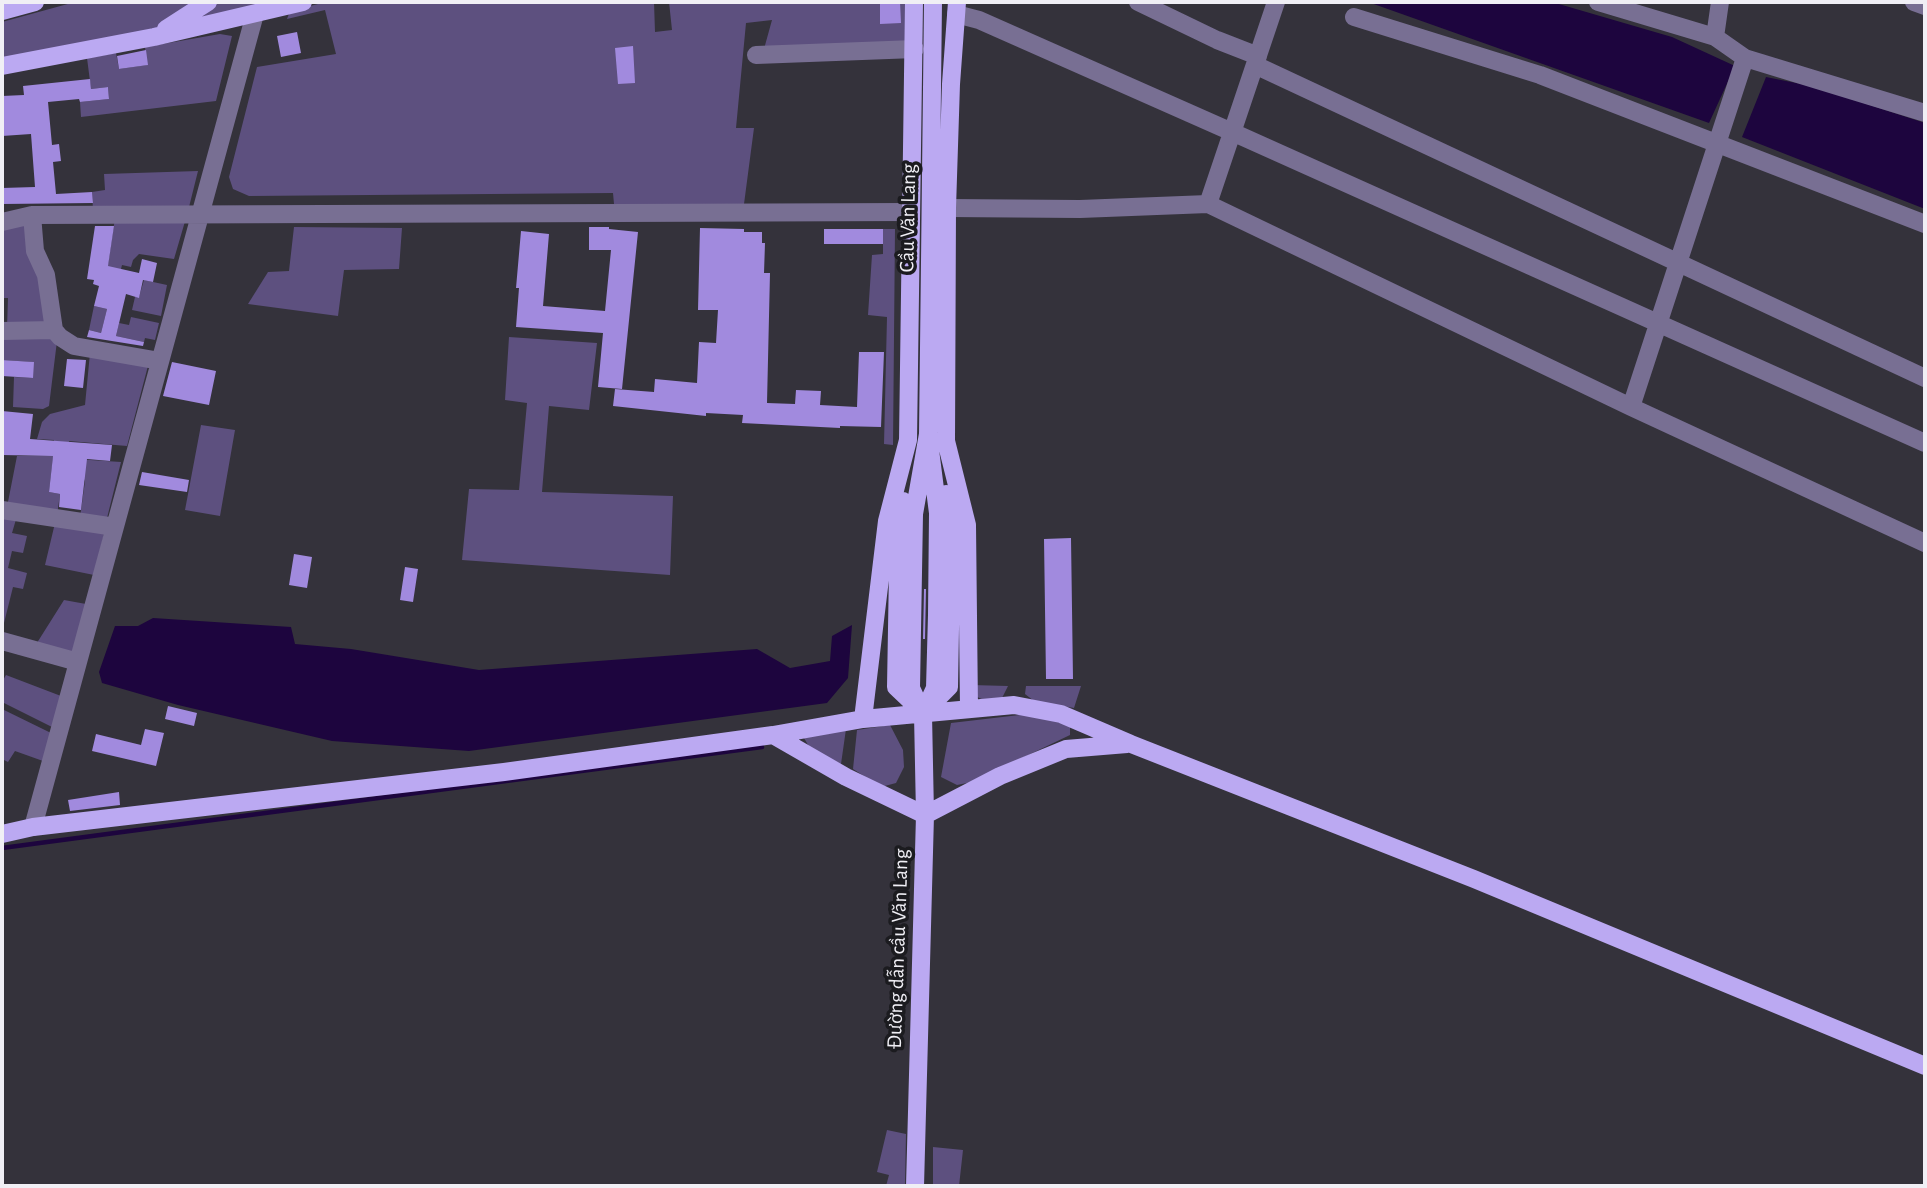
<!DOCTYPE html>
<html>
<head>
<meta charset="utf-8">
<style>
  body { margin:0 }
  #map { position:relative; width:1927px; height:1188px; overflow:hidden; background:#34323b; font-family:"Alegreya Sans",sans-serif }
  canvas { display:block }
  .frame { position:absolute; inset:0; border:4px solid #f0eff5; pointer-events:none }
</style>
</head>
<body>
<div id="map">
<canvas width="1927" height="1188"></canvas>
<div class="frame"></div>
</div>
<script>
const ctx = document.querySelector('canvas').getContext('2d');
ctx.lineJoin = 'round';
function fill(path, color) { ctx.fillStyle = color; ctx.fill(path, 'evenodd'); }
const toPath = rows => new Path2D(rows.map(r => 'M' + r).join(''));
function trace(path, color, width, dash) { ctx.strokeStyle = color; ctx.lineWidth = width; ctx.lineCap = dash ? 'butt' : 'round'; ctx.setLineDash(dash || []); ctx.stroke(path); }
function label(font, color, halo, rows, align = 'center') {
  ctx.font = font + ' "Alegreya Sans",sans-serif'; ctx.lineWidth = 7; ctx.setLineDash([]); ctx.textBaseline = 'middle'; ctx.strokeStyle = halo; ctx.fillStyle = color; for (const [text, x, y, turn = 0] of rows) {
    ctx.save(); ctx.translate(x, y); ctx.rotate((+turn || 0) * Math.PI / 180); ctx.textAlign = isNaN(turn) ? turn : align; if (halo) ctx.strokeText(text, 0, 0); ctx.fillText(text, 0, 0); ctx.restore();
  }
}
const green = toPath([
  [75,2,200,2,158,30,2,60,2,22],
  [213,2,267,2,190,21],
  [326,2,654,2,655,32,672,30,669,2,908,2,906,44,764,49,772,20,746,23,736,128,754,128,744,204,614,204,613,193,249,196,233,189,229,177,257,67,336,54,325,10,287,19,290,11],
  [220,34,232,36,216,101,81,117,80,102,109,99,108,87,91,89,87,58,116,53,119,69,147,65,145,47],
  [198,171,189,207,93,210,92,192,105,190,104,174],
  [115,218,186,218,174,259,139,254,133,260,131,267,122,265,118,281,104,291],
  [30,219,52,327,7,328,8,298,2,298,2,226],
  [294,227,402,228,399,269,344,270,338,316,248,304,268,272,289,271],
  [883,229,895,229,893,445,884,444,887,317,868,315,872,255,883,254],
  [144,280,167,285,161,316,132,310,135,297,139,297],
  [94,306,107,309,101,333,89,330],
  [131,317,159,323,155,340,145,338,144,342,116,336,119,323,129,325],
  [52,332,57,341,49,406,43,409,13,407,14,377,33,378,33,362,2,360,2,333],
  [509,337,597,343,589,410,549,406,542,492,673,496,670,575,462,560,469,489,519,490,527,403,505,400],
  [90,353,149,362,127,446,69,441,68,458,53,457,49,492,60,494,57,515,7,507,17,456,53,456,54,440,37,439,42,422,50,414,85,405],
  [201,425,235,430,220,516,185,510],
  [75,459,121,462,106,522,80,518,85,481],
  [2,512,17,516,12,533,27,536,23,553,12,551,8,568,27,573,23,589,13,587,2,631],
  [55,523,105,530,94,575,45,565],
  [64,600,86,604,72,656,35,646],
  [6,675,61,696,52,727,2,702,2,682],
  [971,685,1008,686,1001,700,986,701,975,696],
  [1026,686,1081,686,1074,708,1034,701,1025,694],
  [2,709,51,733,43,761,15,751,8,762,2,759],
  [1028,714,1070,724,1070,735,972,782,957,785,941,777,951,723],
  [890,725,903,750,904,767,896,783,881,787,853,769,857,730],
  [846,729,841,764,811,750,804,738],
  [887,1130,906,1134,905,1186,886,1186,889,1175,877,1172],
  [933,1147,963,1150,959,1186,933,1186]
]);
const water = toPath([
  [1368,2,1552,2,1672,37,1735,66,1709,123],
  [1766,77,1811,86,1925,123,1925,209,1742,137],
  [153,618,291,627,295,644,351,649,479,670,757,649,790,668,830,661,832,636,852,625,848,678,827,703,469,751,332,741,178,705,102,683,99,672,115,626,138,626]
]);
const stream = toPath([
  [2,848,762,747]
]);
const building = toPath([
  [880,2,900,2,901,23,880,24],
  [297,32,301,53,281,57,277,36],
  [633,46,635,83,618,84,615,48],
  [146,50,148,65,119,69,117,56],
  [90,79,91,89,108,87,109,99,80,102,79,99,48,102,52,145,59,144,61,161,53,162,56,194,92,192,93,203,2,204,2,188,35,187,31,134,2,136,2,96,24,95,23,86],
  [95,226,114,226,108,266,139,273,142,259,157,263,153,282,143,280,139,298,126,294,116,336,144,342,143,346,87,337,89,330,101,333,107,309,94,306,99,286,93,284,94,280,87,279],
  [589,227,609,227,609,229,638,232,622,389,598,387,603,333,516,327,519,288,516,288,521,231,549,234,543,306,605,311,611,250,589,250],
  [700,228,744,229,744,232,762,232,762,243,765,243,764,273,770,273,767,403,795,404,796,390,821,391,820,405,857,407,859,352,884,352,881,427,840,426,840,428,742,423,743,415,706,413,706,416,613,406,615,389,654,392,655,379,697,383,699,342,716,343,718,310,698,310],
  [824,229,883,229,883,244,824,244],
  [67,359,86,360,83,388,64,386],
  [2,360,34,362,33,378,2,376],
  [172,362,216,371,209,405,163,396],
  [2,411,33,414,30,439,112,445,110,461,87,459,81,510,59,507,60,494,49,492,53,456,2,455],
  [142,472,189,480,187,492,139,485],
  [1071,538,1073,679,1046,679,1044,539],
  [294,554,312,557,307,588,289,585],
  [405,567,418,569,413,602,400,600],
  [924,589,926,589,925,639,923,639],
  [168,706,197,713,194,726,165,719],
  [145,729,164,733,156,766,92,751,96,734,141,745],
  [119,792,120,805,70,811,68,800]
]);
const minor = toPath([
  [1138,2,1217,40,1258,56],
  [1598,2,1715,37,1745,58,1925,113],
  [1914,2,1925,6],
  [956,14,979,20,1232,132,1925,443],
  [1354,17,1540,75,1925,224],
  [1715,37,1720,2],
  [756,55,915,49],
  [1255,65,1925,378],
  [1208,204,1276,2],
  [947,208,1080,209,1208,204,1631,407,1925,543],
  [32,215,35,251,46,275,54,330,60,337,74,346,160,361],
  [2,222,32,215,911,212],
  [2,331,54,330],
  [1631,407,1745,58],
  [2,510,115,527],
  [2,641,78,662],
  [33,827,255,14]
]);
const major = toPath([
  [957,2,951,84,947,208,946,441,967,525,969,709],
  [2,11,35,2],
  [166,29,208,2],
  [2,66,154,37,303,2],
  [903,501,899,512,896,687,916,706],
  [930,706,949,687,952,512,946,494],
  [923,714,935,688,937,615,938,513,928,434,933,2],
  [863,719,887,521,908,440,914,2],
  [773,735,846,777,925,815,1000,776,1066,749,1127,744],
  [2,834,33,827,504,772,773,735,863,719,1014,705,1061,714,1131,744,1474,879,1925,1066],
  [915,1186,925,815,923,714,911,688,914,514,928,434]
]);
const streetNames = [
  ["Cầu Văn Lang",908,218,-89],
  ["Đường dẫn cầu Văn Lang",898,949,-88]
];
fill(green, '#5d507f');
fill(water, '#1d053e');
trace(stream, '#1d053e', 4.5);
fill(building, '#a18ade');
trace(minor, '#786f93', 18);
trace(major, '#bba9f2', 18);
label('21px', '#f0eff5', '#1b1b1f', streetNames);
</script>
</body>
</html>
